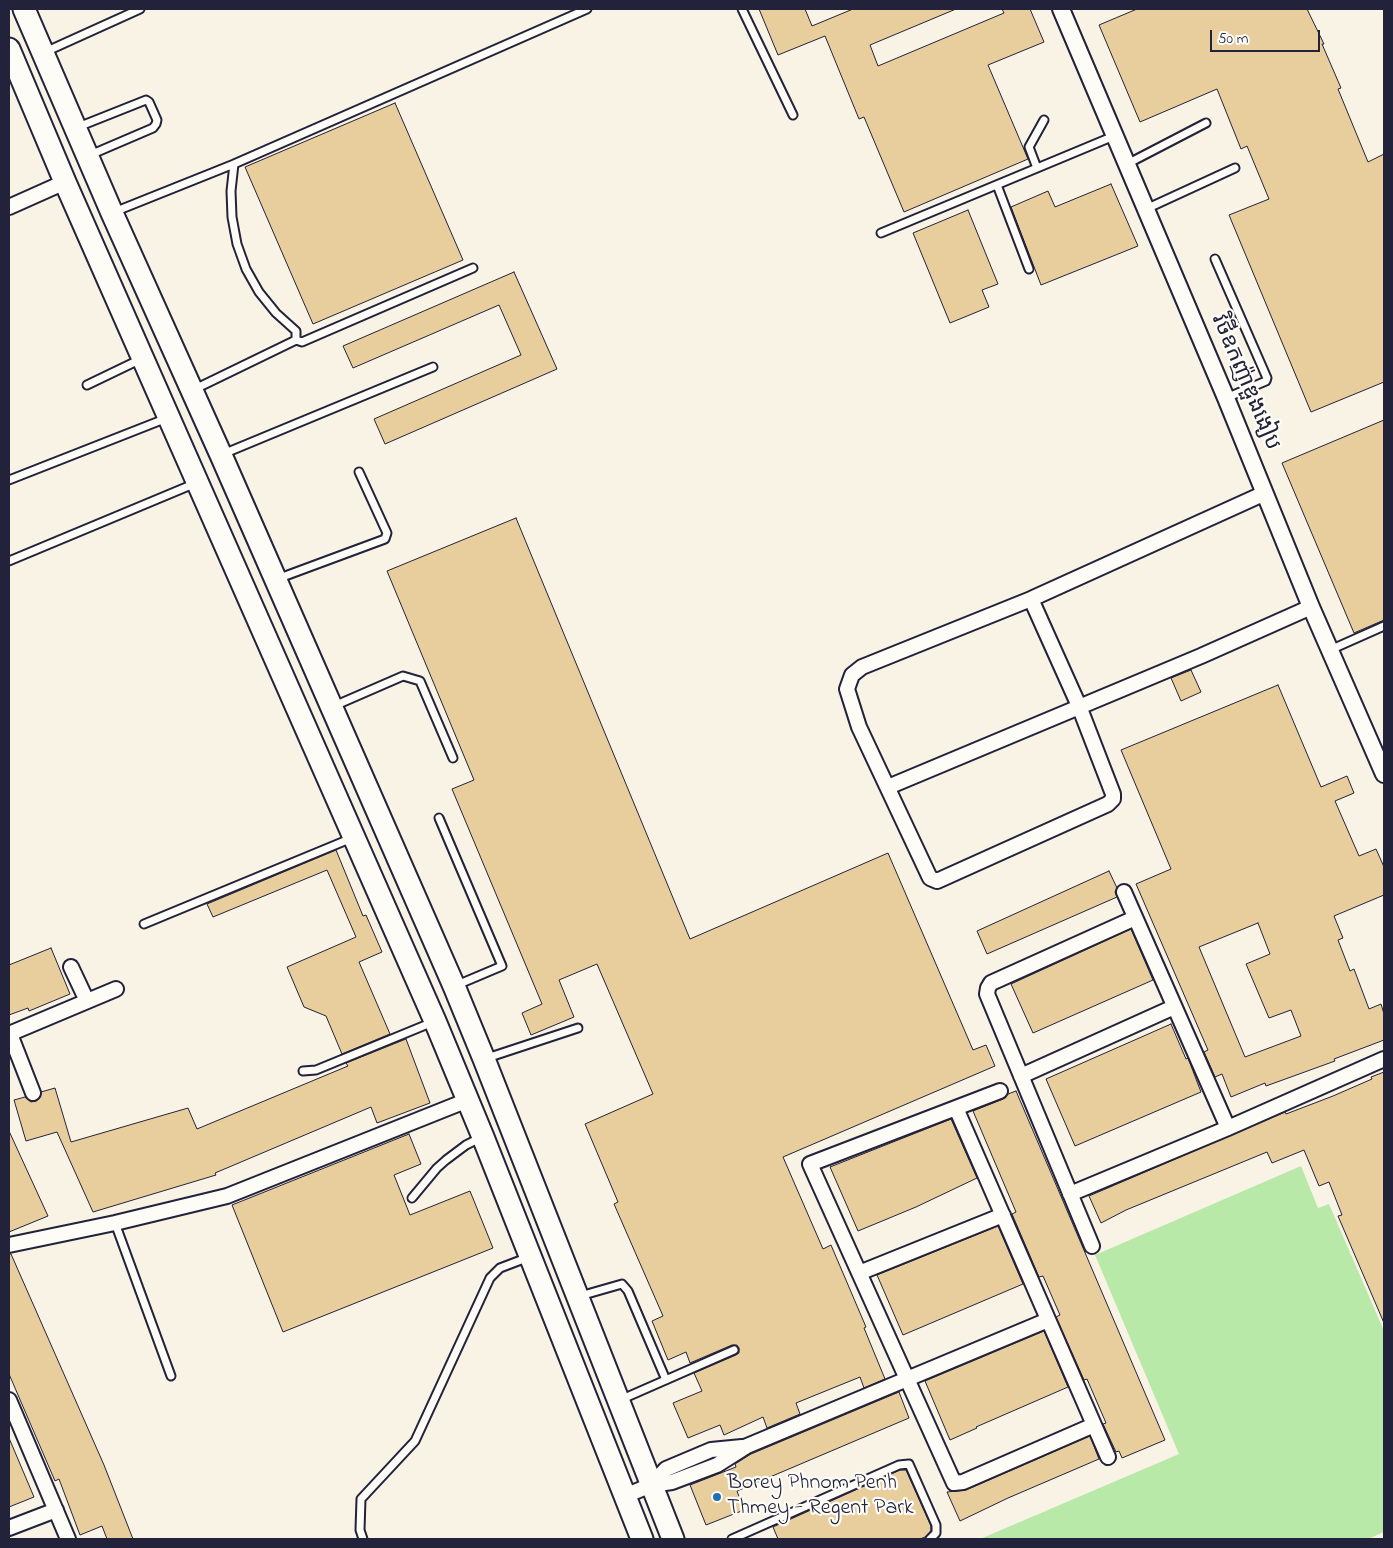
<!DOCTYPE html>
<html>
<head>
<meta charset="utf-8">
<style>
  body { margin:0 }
  #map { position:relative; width:1393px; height:1548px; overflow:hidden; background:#f9f3e5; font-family:"Indie Flower",sans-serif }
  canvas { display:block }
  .frame { position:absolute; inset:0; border:10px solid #22223b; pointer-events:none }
  .scale { position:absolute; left:1210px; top:30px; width:110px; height:22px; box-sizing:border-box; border:2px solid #22223b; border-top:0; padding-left:6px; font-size:15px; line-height:18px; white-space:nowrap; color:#22223b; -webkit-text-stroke:4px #fdfcf7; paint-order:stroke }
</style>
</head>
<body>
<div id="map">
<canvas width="1393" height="1548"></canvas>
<div class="frame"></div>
<div class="scale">50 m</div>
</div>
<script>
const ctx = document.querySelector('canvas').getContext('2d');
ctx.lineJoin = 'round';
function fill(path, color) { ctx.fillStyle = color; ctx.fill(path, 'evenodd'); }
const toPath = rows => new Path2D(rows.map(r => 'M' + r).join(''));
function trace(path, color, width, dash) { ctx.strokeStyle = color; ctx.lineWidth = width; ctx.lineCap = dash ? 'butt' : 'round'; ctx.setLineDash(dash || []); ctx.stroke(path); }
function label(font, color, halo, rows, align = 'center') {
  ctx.font = font + ' "Indie Flower","Noto Sans Khmer",sans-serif'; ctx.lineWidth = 4.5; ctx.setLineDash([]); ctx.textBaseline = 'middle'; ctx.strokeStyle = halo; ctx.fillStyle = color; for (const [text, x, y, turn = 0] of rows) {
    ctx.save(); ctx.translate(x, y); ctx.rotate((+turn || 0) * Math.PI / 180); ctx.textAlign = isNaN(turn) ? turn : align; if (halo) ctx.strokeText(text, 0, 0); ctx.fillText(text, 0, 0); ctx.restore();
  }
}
const green = toPath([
  [1301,1166,1318,1208,1329,1204,1384,1331,1384,1532,1368,1539,980,1539,1179,1454,1095,1255]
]);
const building = toPath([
  [759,9,805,9,812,26,853,9,956,9,870,45,878,66,1004,13,1002,9,1030,9,1044,42,988,65,1028,159,904,212,864,117,859,119,825,36,778,55,759,9],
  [1137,9,1307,9,1324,44,1322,44,1341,88,1338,89,1368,162,1384,154,1384,382,1311,412,1229,215,1269,199,1247,146,1241,149,1217,89,1140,122,1099,25,1137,9],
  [395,103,463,260,313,324,245,167,395,103],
  [1111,184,1138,246,1041,285,1011,207,1048,191,1055,207,1111,184],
  [968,210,998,284,982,290,989,307,950,323,913,233,968,210],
  [514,272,557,369,385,444,374,419,521,355,499,305,353,368,343,346,514,272],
  [1384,420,1384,620,1354,633,1282,463,1384,420],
  [516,518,690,939,888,853,973,1050,986,1045,995,1066,783,1157,823,1249,831,1245,866,1327,864,1328,885,1379,864,1388,860,1377,796,1403,800,1414,767,1428,763,1417,724,1435,720,1425,688,1438,673,1403,702,1391,694,1373,736,1355,739,1353,739,1348,737,1345,732,1345,690,1363,686,1352,668,1360,652,1321,663,1316,614,1204,618,1202,585,1124,653,1094,597,964,559,980,574,1017,531,1035,522,1013,542,1004,452,789,474,780,387,571,516,518],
  [1191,670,1201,692,1181,701,1171,678,1191,670],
  [1278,685,1321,787,1347,776,1354,793,1335,801,1359,856,1376,849,1384,867,1384,895,1334,916,1343,938,1338,940,1350,971,1354,969,1369,1009,1381,1004,1384,1014,1384,1040,1334,1059,1335,1061,1266,1086,1265,1083,1231,1097,1222,1074,1215,1077,1204,1052,1208,1050,1136,884,1171,869,1121,750,1278,685],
  [1258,923,1270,954,1246,964,1269,1018,1291,1010,1301,1036,1245,1057,1199,947,1258,923],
  [336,850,363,916,366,915,382,952,359,962,390,1034,342,1054,326,1016,304,1007,287,967,356,937,327,870,213,917,207,904,336,850],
  [1109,871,1117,888,1115,892,1117,897,987,954,977,931,1109,871],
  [1131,929,1153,980,1033,1033,1011,984,1131,929],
  [51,948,70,994,29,1011,28,1008,9,1015,9,965,51,948],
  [1171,1024,1186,1059,1188,1058,1201,1092,1075,1146,1046,1079,1171,1024],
  [406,1039,430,1103,377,1123,371,1107,215,1173,216,1175,93,1212,57,1132,26,1141,14,1100,25,1097,31,1102,36,1101,40,1098,41,1092,55,1088,71,1142,188,1108,197,1129,348,1066,346,1063,406,1039],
  [1384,1072,1384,1323,1338,1216,1342,1215,1329,1182,1319,1186,1304,1150,1272,1163,1267,1152,1126,1210,1101,1223,1089,1196,1285,1112,1286,1114,1333,1096,1372,1079,1371,1077,1384,1072],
  [1016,1091,1165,1440,1122,1458,1119,1451,1116,1452,1103,1424,1106,1423,1087,1379,1084,1380,1056,1317,1060,1315,1043,1276,1039,1277,1012,1214,1016,1212,973,1111,1003,1099,1008,1094,1016,1091],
  [951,1119,977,1178,916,1207,858,1231,830,1167,951,1119],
  [9,1131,48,1216,9,1232,9,1131],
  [409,1134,421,1164,394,1175,410,1215,470,1191,493,1248,283,1332,232,1205,409,1134],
  [998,1226,1023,1284,903,1335,877,1275,998,1226],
  [9,1254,11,1254,104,1465,133,1539,107,1539,102,1526,80,1535,59,1479,55,1481,9,1374,9,1254],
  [1044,1331,1068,1387,976,1427,977,1428,950,1440,925,1381,1044,1331],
  [899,1392,909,1418,737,1491,744,1510,706,1525,690,1485,736,1467,735,1464,751,1454,899,1392],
  [1090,1436,1099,1459,1008,1498,960,1521,947,1492,966,1490,1090,1436],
  [9,1438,34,1497,9,1507,9,1438],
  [900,1470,906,1470,931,1526,931,1531,925,1537,920,1539,778,1539,773,1527,900,1470]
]);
const service = toPath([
  [742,9,793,115],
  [45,52,140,9],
  [78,127,146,100,149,102,157,120,156,124,153,128,90,155],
  [234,164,231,191,232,217,237,244,246,269,259,292,276,313,296,331,296,340,302,342,473,268],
  [1127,164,1206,123],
  [1037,168,1029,147,1044,120],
  [997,185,1029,269],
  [1146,209,1235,168],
  [114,212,234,164,587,9],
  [881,233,1114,136],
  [1215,259,1267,378,1266,381,1226,398],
  [87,385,141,359],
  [195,389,296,340],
  [223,454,433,367],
  [9,480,167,418],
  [9,561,196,483],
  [277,579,385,539,387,533,359,472],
  [1330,650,1384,626],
  [334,706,403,676,420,681,453,758],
  [439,818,502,966,457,985],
  [144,924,352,838],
  [487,1058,578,1028],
  [303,1071,316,1070,433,1022],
  [412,1198,437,1168,446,1160,466,1145,480,1138],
  [115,1223,171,1376],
  [580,1296,622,1284,628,1291,666,1380],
  [620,1400,734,1350],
  [363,1539,360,1530,361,1499,415,1441,490,1278,500,1268,529,1257],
  [732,1539,899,1465,909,1464,936,1525,936,1533,930,1539]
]);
const minor = toPath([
  [9,207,65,182],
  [1031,599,1079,706,1113,794,1113,799,1108,804,937,881,930,878,859,727,847,689,852,675,862,667,1031,599,1265,493],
  [888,787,1201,656,1311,607],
  [1124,892,1228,1128],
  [71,967,87,1001],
  [9,1034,116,989],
  [10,1034,33,1093],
  [1021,1076,1174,1007],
  [1000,1091,810,1164,954,1483,963,1482,1094,1425],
  [956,1108,1108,1457],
  [1070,1194,1228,1128,1384,1059],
  [9,1245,115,1223,227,1196,468,1100],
  [1092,1246,987,994,988,988,991,983,1135,918],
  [859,1273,1003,1215],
  [9,1400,68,1539],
  [651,1485,666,1469,711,1450,742,1447],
  [625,1496,651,1485,672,1482,717,1465,747,1446,1048,1320],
  [9,1528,56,1510]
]);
const tertiary = toPath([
  [1061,9,1226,398,1311,607,1384,774]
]);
const primary = toPath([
  [24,9,112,213,221,455,454,986,484,1059,673,1539],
  [9,49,65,182,435,1021,483,1137,642,1539]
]);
const markers = [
  [717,1497,5,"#1f6fb2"]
];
const streetNames = [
  ["វិថីឧកញ៉ាឌួងងៀប",1244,383,67]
];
const poiNames = [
  ["Borey Phnom Penh",727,1484],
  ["Thmey - Regent Park",727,1509]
];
fill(green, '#b9e9a8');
fill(building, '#e9ce9d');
trace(building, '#22223b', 1);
trace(service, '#22223b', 11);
trace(minor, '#22223b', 18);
trace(tertiary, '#22223b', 20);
trace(primary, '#22223b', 25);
trace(service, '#fdfcf7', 7);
trace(minor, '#fdfcf7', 14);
trace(tertiary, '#fdfcf7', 16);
trace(primary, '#fdfcf7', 21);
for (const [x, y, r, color] of markers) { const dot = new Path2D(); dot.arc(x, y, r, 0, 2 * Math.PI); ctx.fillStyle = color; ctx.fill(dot); trace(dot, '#fdfcf7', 2); }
label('22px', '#22223b', '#fdfcf7', streetNames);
label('22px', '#22223b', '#fdfcf7', poiNames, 'left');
</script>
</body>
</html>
